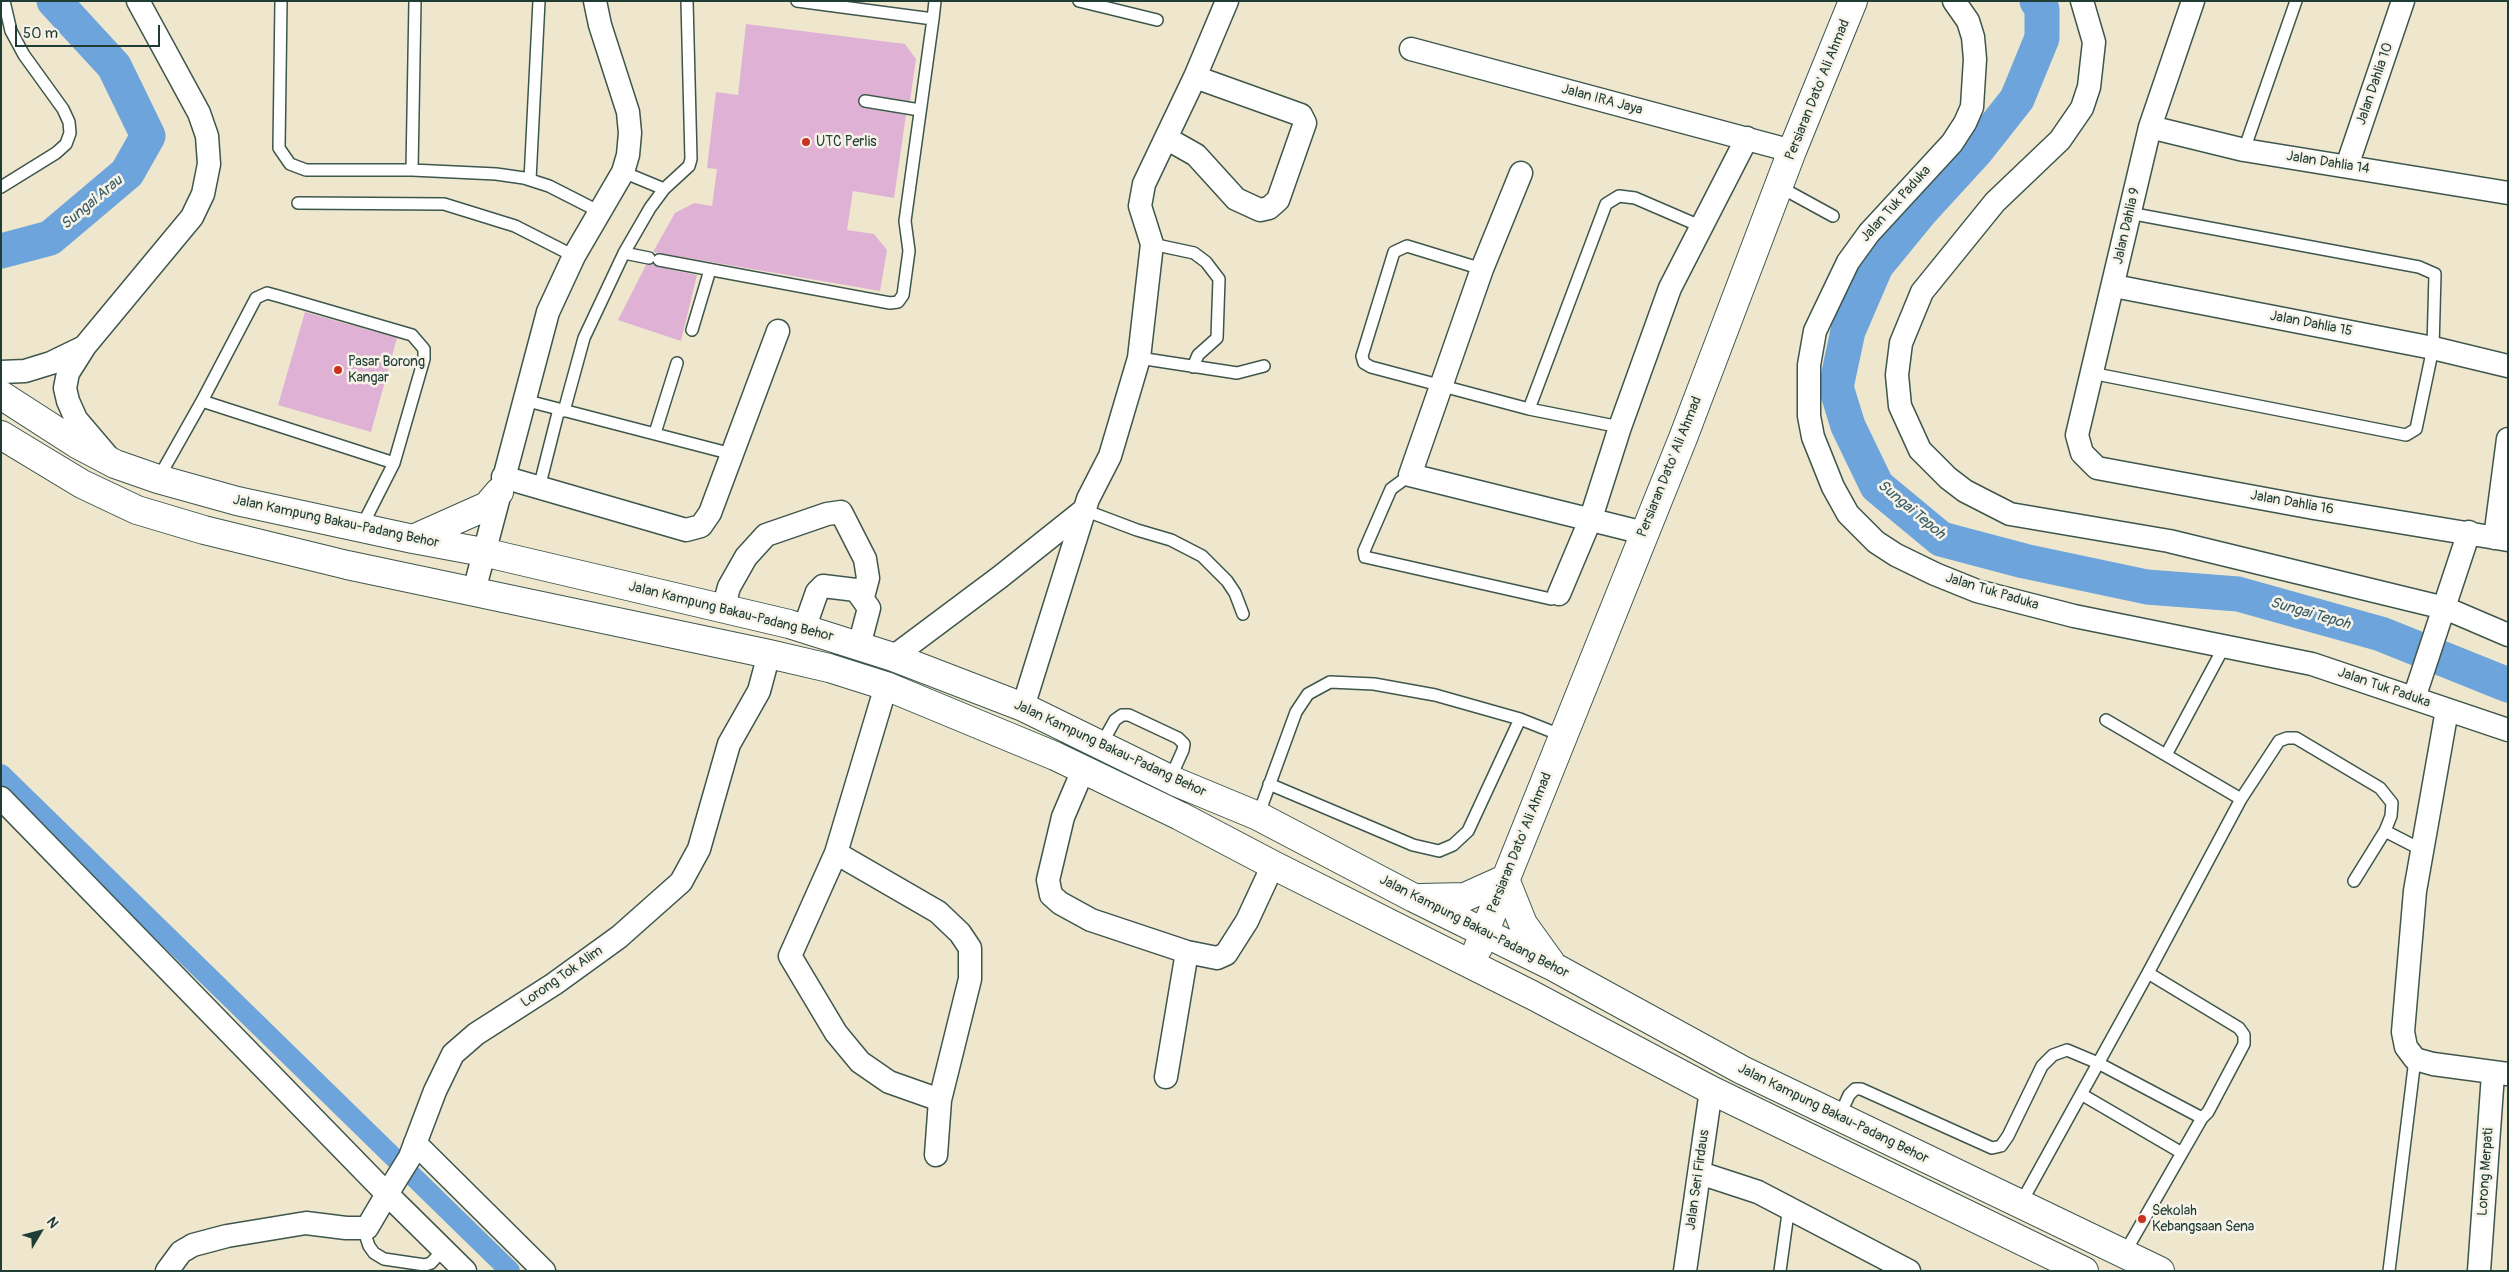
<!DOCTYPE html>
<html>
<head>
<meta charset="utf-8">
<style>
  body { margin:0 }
  #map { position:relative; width:2509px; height:1272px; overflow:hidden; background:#eee7cd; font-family:Pangolin,sans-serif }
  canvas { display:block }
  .frame { position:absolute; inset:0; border:2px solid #1f3d34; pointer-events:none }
  .north { position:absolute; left:15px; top:1207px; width:50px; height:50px; -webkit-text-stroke:4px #f7f3e8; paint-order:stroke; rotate:53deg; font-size:14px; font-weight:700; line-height:20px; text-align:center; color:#1f3d34 }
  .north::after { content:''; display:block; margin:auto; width:18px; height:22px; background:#1f3d34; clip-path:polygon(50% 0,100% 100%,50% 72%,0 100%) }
  .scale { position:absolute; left:15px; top:25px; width:145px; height:22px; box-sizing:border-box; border:2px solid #1f3d34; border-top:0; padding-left:6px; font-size:15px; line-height:18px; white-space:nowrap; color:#1f3d34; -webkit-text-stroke:4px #f7f3e8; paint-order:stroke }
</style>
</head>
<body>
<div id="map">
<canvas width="2509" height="1272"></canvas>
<div class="frame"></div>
<div class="north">N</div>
<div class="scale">50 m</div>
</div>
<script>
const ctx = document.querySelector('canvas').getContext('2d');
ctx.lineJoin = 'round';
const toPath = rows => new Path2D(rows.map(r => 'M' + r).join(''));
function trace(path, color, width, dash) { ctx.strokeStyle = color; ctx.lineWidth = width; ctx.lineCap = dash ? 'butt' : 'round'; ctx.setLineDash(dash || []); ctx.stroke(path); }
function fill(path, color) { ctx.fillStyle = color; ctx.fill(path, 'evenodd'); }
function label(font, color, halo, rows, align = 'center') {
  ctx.font = font + ' Pangolin,sans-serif'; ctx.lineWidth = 5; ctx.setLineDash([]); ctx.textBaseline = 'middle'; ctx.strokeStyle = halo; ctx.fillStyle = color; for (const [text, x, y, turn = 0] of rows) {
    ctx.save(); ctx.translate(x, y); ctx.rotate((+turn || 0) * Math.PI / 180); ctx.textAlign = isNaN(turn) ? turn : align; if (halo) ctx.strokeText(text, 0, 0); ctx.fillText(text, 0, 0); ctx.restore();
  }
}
const canal = toPath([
  [1,774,510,1271]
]);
const river = toPath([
  [2037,1,2042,9,2042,38,2017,99,1976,151,1921,211,1876,266,1848,331,1836,387,1848,426,1877,486,1941,539,2024,561,2147,587,2238,594,2381,634,2508,685],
  [1,251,50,238,127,173,148,136,114,66,54,1]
]);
const building = toPath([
  [746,24,905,44,916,59,910,101,866,94,860,96,858,100,863,108,906,115,894,198,853,191,847,230,874,234,887,250,880,291,653,252,675,213,694,203,712,206,717,169,707,168,716,92,738,95],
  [653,264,658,267,697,275,681,341,618,320,646,265],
  [305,312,397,338,371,432,278,405]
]);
const lane = toPath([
  [281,1,279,148,290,164,306,170,412,170,496,174,524,178,549,186,600,212],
  [1079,1,1157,20],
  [933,19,935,1],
  [865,101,920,110],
  [2244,150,2296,1],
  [412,170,415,1],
  [623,172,664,189],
  [530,180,539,1],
  [1,187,56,153,66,144,70,133,69,122,63,109,24,55,11,31,4,1],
  [1780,187,1833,216],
  [298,203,444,204,515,226,574,256],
  [1152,244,1194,253,1206,262,1219,279,1217,338,1198,355,1193,367],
  [624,253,649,258],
  [659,260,890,303,898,302,903,295,909,251,905,221,933,19,797,1],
  [1482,269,1407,246,1394,252,1362,356,1364,363,1371,367,1529,409,1620,427],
  [692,330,710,270],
  [1139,358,1237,373,1264,366],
  [2091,373,2406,435,2416,429,2433,348,2435,274,2419,267,2129,213],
  [524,400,732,454],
  [202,401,394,463],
  [1529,409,1606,204,1619,196,1635,198,1700,226],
  [564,411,584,338,624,253,650,208,664,189,689,166,691,159,687,1],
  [655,433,677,363],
  [1410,475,1391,489,1364,551,1365,557,1551,599,1559,594],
  [158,479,202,401,256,298,267,293,278,296,412,335,424,349,424,359,394,463,361,528],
  [539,488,559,409],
  [1084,510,1137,530,1171,540,1202,556,1227,581,1235,593,1243,614],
  [2106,720,2241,799],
  [1101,745,1115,720,1122,715,1129,715,1178,738,1184,744,1183,750,1170,779],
  [2166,755,2225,645],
  [1269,784,1413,845,1439,851,1453,845,1468,831,1520,719],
  [1258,816,1296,712,1308,694,1330,682,1374,684,1435,695,1520,719,1563,736],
  [2385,831,2422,850],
  [2081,1094,2182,1153],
  [1839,1117,1849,1095,1855,1089,1861,1089,1992,1148,2001,1146,2008,1136,2042,1066,2053,1055,2067,1050,2098,1063,2202,1118,2208,1112,2244,1044,2244,1035,2239,1028,2148,973],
  [2021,1203,2148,973,2241,799,2279,741,2287,738,2296,738,2380,788,2392,803,2391,816,2385,831,2354,881],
  [363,1228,369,1246,374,1253,384,1259,425,1265,431,1263,444,1249],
  [2124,1254,2202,1118],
  [1780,1271,1789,1206],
  [2389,1271,2415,1059]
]);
const street = toPath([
  [1954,1,1968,21,1973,37,1975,59,1972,107,1965,123,1952,143,1869,233,1848,262,1815,331,1809,365,1809,416,1813,437,1833,487,1848,514,1876,542,1896,555,1935,574,1977,591,2074,616,2312,664,2508,730],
  [2082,1,2094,42,2089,87,2082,108,2060,140,1995,202,1922,292,1901,343,1897,375,1900,406,1920,450,1948,478,1965,491,2010,514,2169,541,2428,604,2445,608,2508,635],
  [2193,1,2150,127,2077,435,2082,453,2097,468,2314,508,2508,540],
  [1411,49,1792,151],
  [2150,127,2244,150,2508,193],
  [1166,138,1196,155,1236,199,1260,210,1269,208,1278,200,1305,123,1301,115,1195,77],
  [2347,166,2403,1],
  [1521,173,1482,269,1410,475,1644,533],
  [2114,286,2433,348,2508,366],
  [1,372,25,371,51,363,84,347],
  [110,459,76,419,68,401,65,388,68,373,85,346,192,217,203,194,209,164,207,136,199,113,138,1],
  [503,477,686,530,701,526,710,513,778,331],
  [2495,538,2508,439],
  [474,591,548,312,574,256,623,172,628,155,630,133,628,112,600,25,595,1],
  [1559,594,1591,518,1620,427,1670,288,1747,138],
  [723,609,729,587,746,557,766,535,827,514,841,512,865,559,868,578,863,597],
  [804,629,817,592,823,586,856,590,869,608,859,646],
  [893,657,1000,577,1084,510],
  [886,686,836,853,938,912,960,933,970,948,970,979,940,1100,936,1155],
  [2414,698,2469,532],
  [1023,707,1088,499,1110,456,1139,358,1152,244,1140,206,1144,184,1195,77,1227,1],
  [2447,710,2415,891,2403,1032,2406,1047,2415,1059,2433,1064,2508,1074],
  [1083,770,1063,817,1048,880,1051,895,1060,903,1091,920,1187,952,1217,958,1226,954,1247,921,1273,865],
  [1,798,387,1194,367,1228,346,1228,306,1223,227,1236,193,1245,181,1252,167,1271],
  [836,853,790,956,836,1033,860,1062,889,1082,940,1100],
  [1166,1077,1187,952],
  [415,1143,544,1271],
  [1700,1173,1758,1192,1909,1271],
  [465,1271,387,1194,410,1157,435,1091,453,1054,476,1034,554,984,619,937,681,882,699,849,729,744,759,691,769,654],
  [1685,1271,1711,1090],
  [2479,1271,2493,1074]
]);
const secondary = toPath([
  [1,395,77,444,115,464,158,479,237,501,413,539,483,552,789,624,893,657,1023,707,1176,782,1258,816,1414,898,1554,967,1742,1070,2160,1271],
  [1,435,82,484,137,510,204,530,347,565,769,654,829,668,886,686,1055,756,1180,816,1273,865,1532,995,1711,1090,2084,1271],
  [413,539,487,506,499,492],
  [1505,879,1523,924,1551,963],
  [1420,898,1465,897,1505,879],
  [1478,948,1683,438,1792,151,1853,1]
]);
const markers = [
  [806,142,5,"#c8321e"],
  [338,370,5,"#c8321e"],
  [2142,1219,5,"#c8321e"]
];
const streetNames = [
  ["Jalan Dahlia 10",2375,84,-71],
  ["Persiaran Dato' Ali Ahmad",1818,90,-68],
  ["Jalan IRA Jaya",1602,100,15],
  ["Jalan Dahlia 14",2328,163,9],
  ["Jalan Tuk Paduka",1896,204,-48],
  ["Jalan Dahlia 9",2127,226,-77],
  ["Jalan Dahlia 15",2311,324,11],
  ["Persiaran Dato' Ali Ahmad",1670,467,-68],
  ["Jalan Dahlia 16",2292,503,10],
  ["Jalan Kampung Bakau-Padang Behor",336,522,12],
  ["Jalan Tuk Paduka",1992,592,17],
  ["Jalan Kampung Bakau-Padang Behor",731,612,14],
  ["Jalan Tuk Paduka",2384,688,19],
  ["Jalan Kampung Bakau-Padang Behor",1110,749,25],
  ["Persiaran Dato' Ali Ahmad",1520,843,-68],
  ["Jalan Kampung Bakau-Padang Behor",1474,927,27],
  ["Lorong Tok Alim",562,977,-35],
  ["Jalan Kampung Bakau-Padang Behor",1833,1114,26],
  ["Lorong Merpati",2486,1172,-86],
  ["Jalan Seri Firdaus",1698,1180,-82]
];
const poiNames = [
  ["UTC Perlis",816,142],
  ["Pasar Borong",348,362],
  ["Kangar",348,378],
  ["Sekolah",2152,1211],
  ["Kebangsaan Sena",2152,1227]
];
const waterNames = [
  ["Sungai Arau",92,203,-40],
  ["Sungai Tepoh",1911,510,40],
  ["Sungai Tepoh",2310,614,16]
];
trace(canal, '#6da4db', 20);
trace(river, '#6da4db', 35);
fill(building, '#dfb2d5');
trace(lane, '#3e564b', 14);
trace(street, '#3e564b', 25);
trace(secondary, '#3e564b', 30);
trace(lane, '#fff', 11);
trace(street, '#fff', 22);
trace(secondary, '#fff', 28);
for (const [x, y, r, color] of markers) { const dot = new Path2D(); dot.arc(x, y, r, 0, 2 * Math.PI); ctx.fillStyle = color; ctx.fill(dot); trace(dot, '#f7f3e8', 2); }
label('14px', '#1f3d34', '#f7f3e8', streetNames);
label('14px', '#1f3d34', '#f7f3e8', poiNames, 'left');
label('italic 15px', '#365c66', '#f7f3e8', waterNames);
</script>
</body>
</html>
